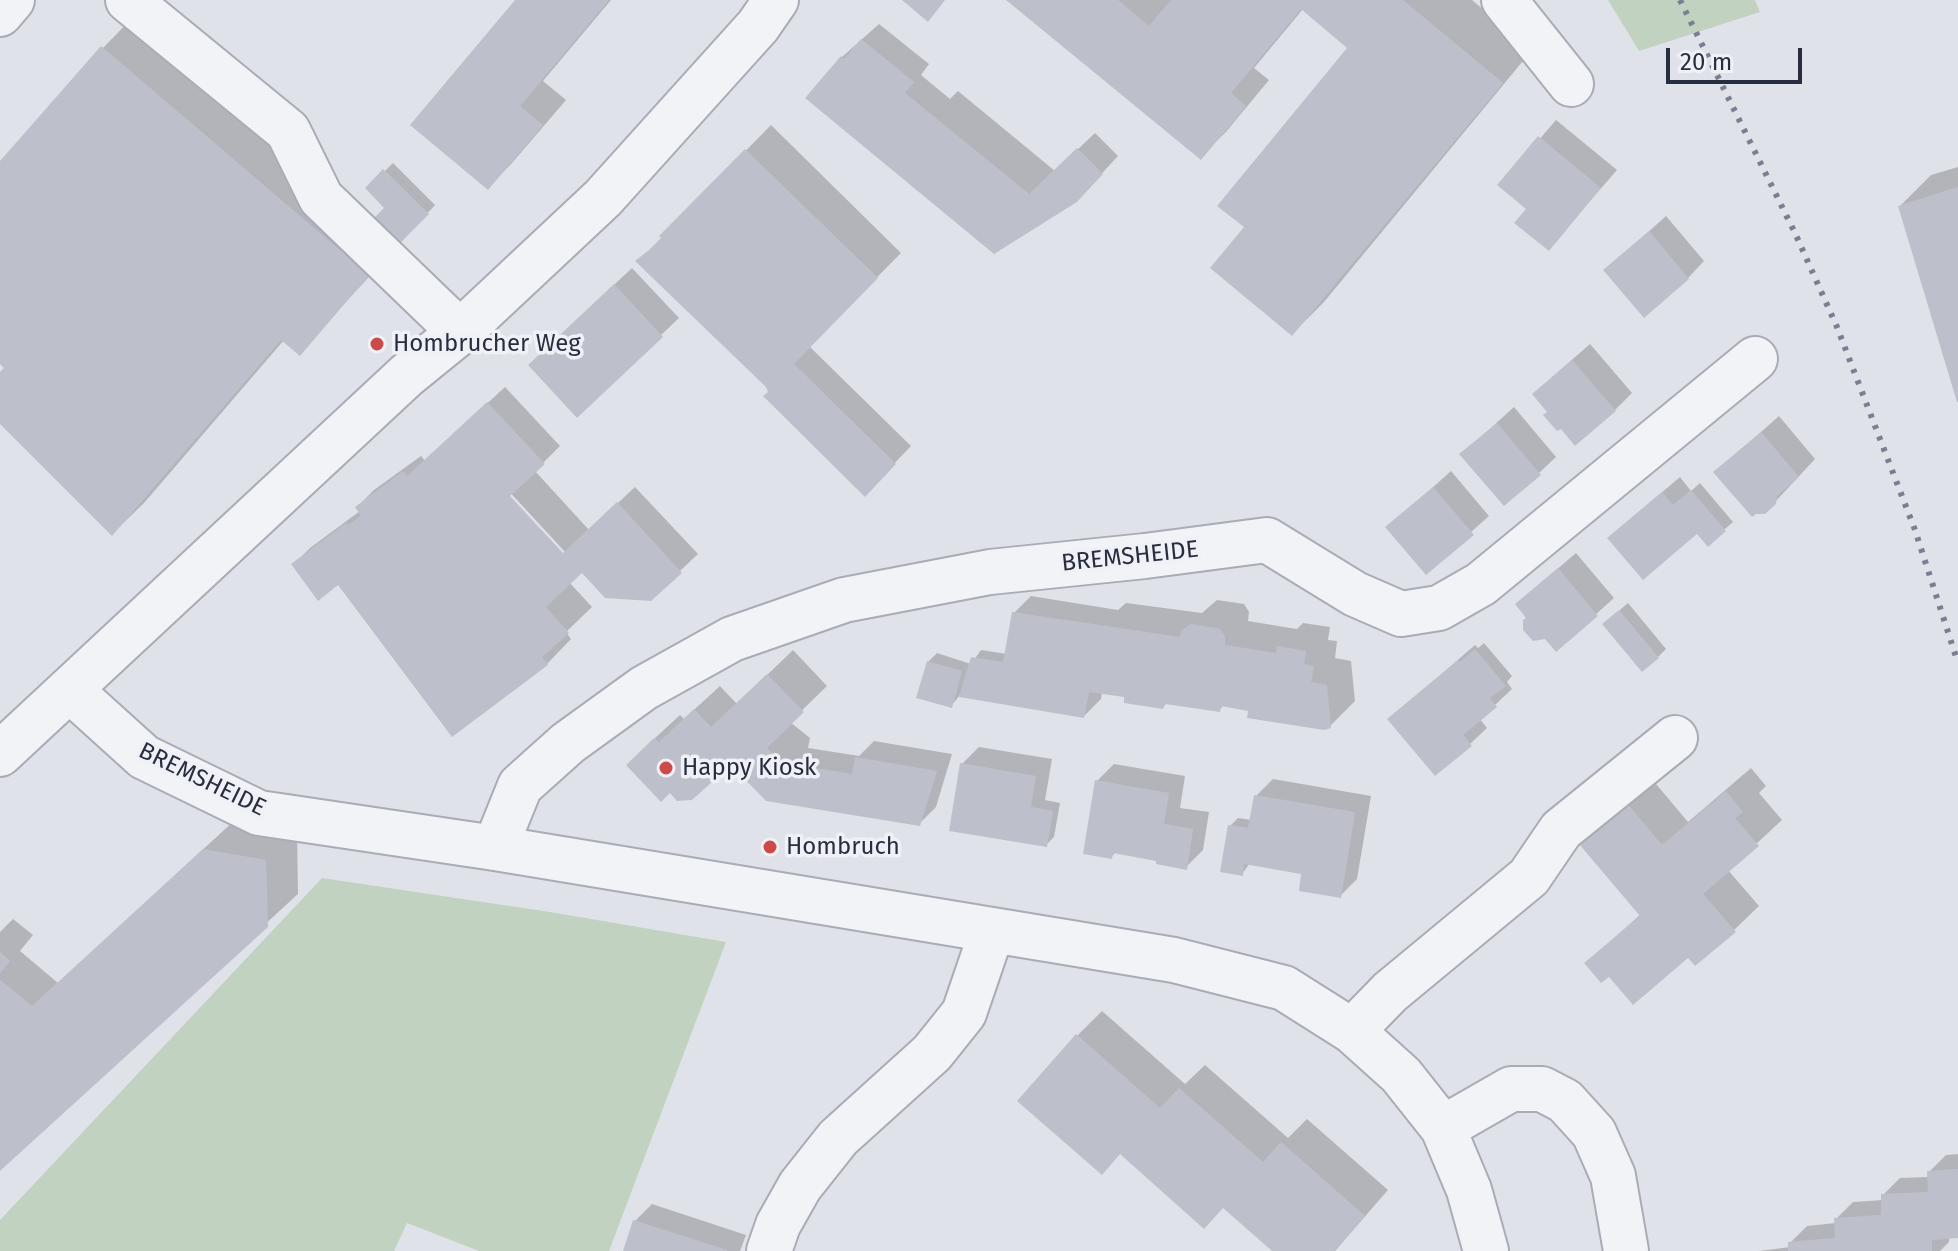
<!DOCTYPE html>
<html>
<head>
<meta charset="utf-8">
<style>
  body { margin:0 }
  #map { position:relative; width:1958px; height:1251px; overflow:hidden; background:#e0e2e9; font-family:"Fira Sans",sans-serif }
  canvas { display:block }
  .scale { position:absolute; left:1666px; top:48px; width:136px; height:36px; box-sizing:border-box; border:4px solid #292d40; border-top:0; padding-left:10px; font-size:24px; line-height:28px; white-space:nowrap; color:#292d40; -webkit-text-stroke:6px #eff1f6; paint-order:stroke }
</style>
</head>
<body>
<div id="map">
<canvas width="1958" height="1251"></canvas>
<div class="scale">20 m</div>
</div>
<script>
const ctx = document.querySelector('canvas').getContext('2d');
ctx.lineJoin = 'round';
function fill(path, color) { ctx.fillStyle = color; ctx.fill(path, 'evenodd'); }
const toPath = rows => new Path2D(rows.map(r => 'M' + r).join(''));
function trace(path, color, width, dash) { ctx.strokeStyle = color; ctx.lineWidth = width; ctx.lineCap = dash ? 'butt' : 'round'; ctx.setLineDash(dash || []); ctx.stroke(path); }
function label(font, color, halo, rows, align = 'center') {
  ctx.font = font + ' "Fira Sans",sans-serif'; ctx.lineWidth = 7; ctx.setLineDash([]); ctx.textBaseline = 'middle'; ctx.strokeStyle = halo; ctx.fillStyle = color; for (const [text, x, y, turn = 0] of rows) {
    ctx.save(); ctx.translate(x, y); ctx.rotate((+turn || 0) * Math.PI / 180); ctx.textAlign = isNaN(turn) ? turn : align; if (halo) ctx.strokeText(text, 0, 0); ctx.fillText(text, 0, 0); ctx.restore();
  }
}
const green = toPath([
  [1608,0,1755,0,1760,12,1639,51],
  [322,878,550,912,726,942,609,1251,479,1251,407,1223,394,1251,0,1251,0,1220]
]);
const shadow = toPath([
  [517,0,611,0,543,81,566,100,512,163,488,188],
  [1009,0,1472,0,1532,50,1324,302,1292,334,1247,227,1350,48,1303,9,1254,68,1269,80,1225,133,1200,157],
  [134,16,373,221,387,208,368,188,393,163,435,205,299,353,284,340,144,503,112,534,0,421,0,375,6,368,0,362,0,167,103,48],
  [879,24,929,64,921,75,950,99,958,91,1055,171,1095,133,1118,156,1093,183,994,252,808,98,842,57],
  [1556,120,1617,170,1548,249,1529,209,1500,185],
  [771,125,901,253,809,346,911,446,865,494,770,392,664,234],
  [1958,167,1958,398,1900,206,1931,175],
  [1666,216,1704,261,1688,278,1606,270],
  [632,268,679,318,577,415,547,348],
  [1590,344,1632,393,1615,410,1549,412,1551,378],
  [505,387,560,446,535,471,589,530,635,487,698,554,650,599,582,570,569,582,592,607,566,632,571,639,547,664,293,565,310,548,360,511,357,507,374,490,421,456,425,461],
  [505,487,566,553,563,555,502,489],
  [1514,407,1556,457,1539,473,1462,454],
  [1779,416,1815,459,1775,502,1716,472],
  [1451,471,1489,516,1426,572,1402,515],
  [1680,477,1691,491,1700,483,1733,522,1725,529,1697,530,1627,522],
  [1576,553,1614,598,1556,650,1545,637,1535,588],
  [1031,596,1118,610,1126,603,1202,613,1217,600,1244,604,1249,612,1248,621,1297,629,1303,623,1330,627,1328,640,1337,641,1335,658,1351,661,1355,701,1330,726,1224,705,1219,710,1167,703,1163,707,1127,696,1102,692,1101,699,1084,716,960,695,951,706,928,662,937,653,971,664,981,650,1007,654,1014,613],
  [1628,603,1666,649,1658,657,1613,616],
  [1484,643,1512,676,1507,682,1512,689,1480,719,1487,728,1470,744,1390,719,1475,645,1478,648],
  [793,650,827,686,790,722,810,738,808,748,859,756,874,741,952,754,936,807,919,824,731,762,691,798,653,740,680,715,684,719,720,686,737,704],
  [979,747,1052,759,1045,800,1060,803,1054,837,1046,845,962,764],
  [1114,764,1185,776,1180,808,1209,812,1203,850,1186,867,1159,859,1116,852,1111,857,1097,781],
  [1751,768,1766,786,1759,793,1782,820,1728,870,1759,906,1734,930,1688,955,1609,974,1586,963,1641,914,1582,844,1646,772,1688,822],
  [1273,779,1371,796,1357,879,1340,896,1304,872,1250,863,1242,874,1230,826,1238,818,1252,820,1256,796],
  [236,819,297,829,298,894,0,1168,0,932,13,919,33,935,20,951,58,983],
  [1102,1011,1185,1084,1205,1065,1288,1138,1307,1119,1388,1190,1335,1251,1275,1251,1224,1206,1121,1153,1102,1172,1077,1036],
  [1958,1154,1958,1236,1949,1237,1949,1242,1940,1251,1759,1251,1790,1247,1790,1243,1807,1226,1836,1223,1836,1219,1853,1202,1883,1200,1883,1195,1900,1178,1929,1177,1929,1172,1946,1155],
  [652,1204,746,1235,740,1251,625,1251,635,1221]
]);
const building = toPath([
  [515,0,609,0,520,106,543,125,488,190,410,125],
  [902,0,945,0,928,22],
  [1006,0,1118,0,1149,26,1171,0,1403,0,1503,83,1292,336,1210,268,1244,227,1217,206,1347,48,1301,9,1231,93,1246,106,1201,160],
  [861,39,914,82,905,93,1029,194,1077,148,1103,174,1077,202,994,254,805,98,841,56,844,59],
  [101,46,369,275,300,356,281,340,112,536,0,424,0,372,4,368,0,364,0,161],
  [1538,136,1601,188,1549,251,1514,223,1526,209,1497,185],
  [745,149,878,278,794,364,896,464,865,497,763,396,768,392,766,387,635,261,649,250,661,238,659,236],
  [383,169,429,214,396,247,370,222,384,208,365,188],
  [1958,187,1958,402,1957,402,1898,206],
  [1649,231,1689,279,1644,318,1603,270],
  [614,284,663,337,577,418,528,365],
  [1572,360,1616,411,1575,446,1561,429,1557,431,1543,415,1547,412,1532,394],
  [487,402,545,464,510,496,563,553,617,502,682,573,651,601,605,598,582,573,546,607,569,633,542,657,548,665,452,737,338,585,318,601,291,564,346,523,348,525,361,516,355,507,403,471,407,476],
  [1497,423,1541,475,1504,506,1459,454],
  [1761,432,1799,477,1777,496,1776,504,1765,514,1756,514,1752,517,1713,472],
  [1433,487,1474,535,1426,575,1385,527],
  [1691,490,1726,531,1708,547,1697,534,1643,580,1607,538,1662,492,1673,505],
  [1558,568,1598,616,1556,652,1545,639,1533,641,1523,630,1523,620,1526,618,1515,604],
  [1619,610,1659,658,1642,672,1602,624],
  [1012,612,1180,637,1182,630,1191,624,1220,629,1225,637,1225,645,1276,653,1277,646,1306,651,1304,664,1314,666,1311,682,1327,685,1331,728,1324,730,1247,718,1248,711,1221,706,1220,712,1165,704,1163,709,1124,703,1124,697,1089,692,1084,718,959,697,971,657,1003,662],
  [1475,649,1506,686,1490,698,1497,707,1463,735,1472,746,1435,776,1387,719,1458,660,1460,662],
  [927,661,962,671,952,708,916,698],
  [767,674,804,712,767,748,784,763,852,774,855,757,937,771,920,826,766,801,731,765,692,800,677,801,670,793,661,802,626,765,654,738,659,742,694,709,711,727],
  [960,763,1036,776,1031,807,1053,811,1047,847,949,831],
  [1095,780,1169,793,1164,824,1193,829,1187,870,1156,864,1156,861,1113,853,1112,859,1083,854],
  [1726,791,1743,812,1735,818,1759,846,1703,894,1736,932,1695,966,1688,958,1633,1005,1609,977,1601,983,1584,963,1640,916,1579,844,1620,795,1662,845],
  [1254,795,1355,812,1341,898,1299,891,1301,874,1244,864,1243,876,1220,872,1228,825,1248,828],
  [203,849,266,860,268,927,0,1171,0,980,32,1006],
  [0,952,10,961,0,973],
  [1076,1034,1160,1108,1179,1088,1263,1162,1281,1142,1365,1216,1334,1251,1272,1251,1223,1208,1204,1229,1120,1154,1102,1175,1017,1101],
  [1958,1169,1958,1238,1932,1240,1932,1251,1788,1251,1788,1242,1835,1238,1834,1218,1881,1215,1881,1194,1928,1192,1927,1171],
  [633,1220,727,1250,727,1251,623,1251]
]);
const minor = toPath([
  [128,0,288,131,321,198,460,332],
  [1504,0,1571,84],
  [0,14,12,0],
  [71,691,144,757,259,813,495,848,1174,960,1284,988,1352,1031,1401,1075,1443,1128,1469,1190,1486,1251],
  [0,754,407,375,460,332,603,198,758,26,776,0],
  [495,848,520,786,568,743,644,688,732,639,844,600,990,572,1145,556,1267,540,1355,594,1401,614,1439,608,1481,584,1755,359],
  [1352,1031,1390,992,1529,877,1561,830,1675,738],
  [1443,1128,1511,1089,1542,1089,1565,1101,1594,1133,1613,1176,1626,1251],
  [769,1251,778,1225,800,1186,838,1138,932,1053,964,1013,992,931]
]);
const rail = toPath([
  [1680,0,1795,233,1837,327,1915,530,1958,663]
]);
const markers = [
  [377,344,8,"#cc4a47"],
  [666,768,8,"#cc4a47"],
  [770,847,8,"#cc4a47"]
];
const poiNames = [
  ["Hombrucher Weg",393,344],
  ["Happy Kiosk",682,768],
  ["Hombruch",786,847]
];
const streetNames = [
  ["BREMSHEIDE",1130,557,-6],
  ["BREMSHEIDE",202,780,26]
];
fill(green, '#c2d2c1');
fill(shadow, '#0003');
fill(building, '#bdc0cb');
trace(minor, '#a9acb6', 48);
trace(minor, '#f2f3f7', 44);
trace(rail, '#797e92', 6, [4, 8]);
for (const [x, y, r, color] of markers) { const dot = new Path2D(); dot.arc(x, y, r, 0, 2 * Math.PI); ctx.fillStyle = color; ctx.fill(dot); trace(dot, '#eff1f6', 3); }
label('24px', '#292d40', '#eff1f6', poiNames, 'left');
label('24px', '#292d40', '#eff1f6', streetNames);
</script>
</body>
</html>
